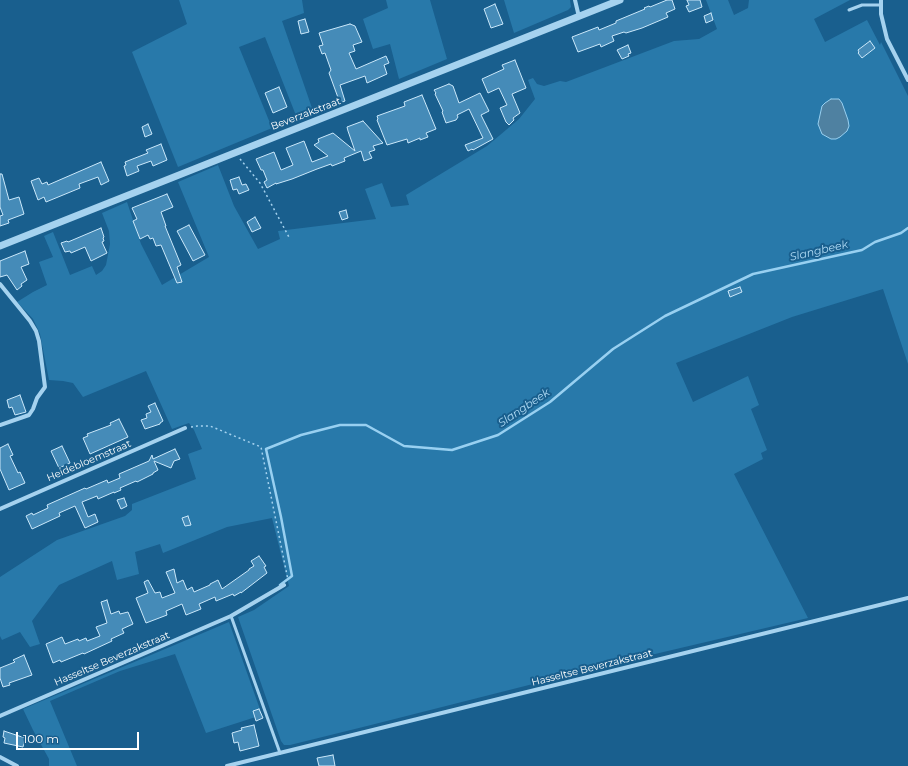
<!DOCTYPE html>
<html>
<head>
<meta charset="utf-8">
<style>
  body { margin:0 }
  #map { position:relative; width:908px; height:766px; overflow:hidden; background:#195f8e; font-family:Montserrat,sans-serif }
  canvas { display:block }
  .scale { position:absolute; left:16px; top:732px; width:123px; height:18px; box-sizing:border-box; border:2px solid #fff; border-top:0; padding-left:5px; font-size:12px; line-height:14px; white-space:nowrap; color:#fff; -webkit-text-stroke:3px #195f8e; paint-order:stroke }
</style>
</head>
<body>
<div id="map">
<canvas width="908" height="766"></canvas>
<div class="scale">100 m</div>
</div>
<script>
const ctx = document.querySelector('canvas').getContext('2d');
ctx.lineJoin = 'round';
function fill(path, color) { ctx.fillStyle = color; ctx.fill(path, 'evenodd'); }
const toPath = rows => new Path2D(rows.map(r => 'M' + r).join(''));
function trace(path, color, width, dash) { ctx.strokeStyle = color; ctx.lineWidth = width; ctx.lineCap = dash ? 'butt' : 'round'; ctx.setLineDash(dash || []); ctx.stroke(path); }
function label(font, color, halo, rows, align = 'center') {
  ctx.font = font + ' Montserrat,sans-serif'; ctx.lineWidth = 4; ctx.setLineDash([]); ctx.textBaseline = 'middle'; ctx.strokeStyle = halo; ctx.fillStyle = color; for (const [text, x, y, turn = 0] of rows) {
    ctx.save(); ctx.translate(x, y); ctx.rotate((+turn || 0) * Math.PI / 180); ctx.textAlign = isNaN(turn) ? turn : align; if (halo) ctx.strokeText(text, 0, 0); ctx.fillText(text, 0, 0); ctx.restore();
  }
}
const green = toPath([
  [179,0,302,0,304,13,282,21,313,111,297,118,265,37,239,47,272,128,178,167,132,52,187,24],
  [386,0,430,0,447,59,399,79,390,44,373,49,363,19,388,8],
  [504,0,570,0,571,7,568,10,514,33],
  [706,0,728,0,734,15,748,8,749,0,850,0,814,19,825,42,867,20,880,45,881,42,908,96,908,364,883,289,792,317,676,363,693,402,748,376,759,405,751,409,767,450,761,453,763,459,734,474,808,618,604,666,367,726,290,745,284,745,281,741,238,617,254,610,289,586,272,518,227,527,163,553,160,544,135,552,139,574,117,580,112,561,59,585,32,621,40,644,30,647,20,632,2,640,0,636,0,577,57,540,125,516,132,510,132,504,196,479,188,454,202,449,194,430,189,423,172,429,146,371,83,397,73,383,63,381,49,380,40,334,33,319,17,302,33,292,47,285,39,262,53,257,44,236,53,232,70,275,92,266,96,275,102,271,106,265,110,244,109,231,102,213,127,202,141,244,162,285,209,257,178,182,218,165,234,206,258,249,280,239,278,231,376,219,365,189,382,183,391,207,409,205,406,195,487,146,519,119,535,99,528,80,533,78,537,84,544,86,560,81,566,82,674,41,699,39,717,29],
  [229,622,262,715,206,733,175,654,120,671,50,701,77,766,49,766,49,759,33,730,23,709]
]);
const water = toPath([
  [831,99,839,99,842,103,848,120,849,126,847,131,840,137,836,139,831,139,822,134,818,124,822,106,825,103,831,99]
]);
const stream = toPath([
  [280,585,292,576,281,517,266,449,301,435,340,425,366,425,404,446,452,450,498,435,550,402,613,349,665,316,686,306,753,274,862,250,875,242,901,233,908,228]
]);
const building = toPath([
  [667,0,672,0,675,9,666,13,668,17,642,28,626,33,624,32,612,36,614,41,601,47,600,44,578,52,572,37,598,27,599,30,616,23,616,21,645,9,644,8,649,6,650,7,667,0],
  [687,0,700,0,702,7,689,12,686,6,689,5,687,0],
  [495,4,503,24,491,28,484,9,495,4],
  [711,13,713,20,706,23,704,16,711,13],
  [305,19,309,32,301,34,298,21,305,19],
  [350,24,355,26,362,42,353,45,355,51,349,53,356,69,386,56,389,63,384,65,387,74,367,83,365,76,340,85,345,101,340,103,329,73,331,70,325,53,322,54,319,46,323,45,319,33,350,24],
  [870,41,875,48,862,58,858,53,859,52,858,50,870,41],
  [628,45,631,53,628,54,629,56,622,59,617,50,628,45],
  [515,60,526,88,512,94,520,113,513,118,514,120,509,125,506,122,500,108,507,105,499,88,488,93,482,79,504,69,502,65,515,60],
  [449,84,453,86,459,103,480,93,489,111,481,115,493,139,473,150,472,149,468,151,465,145,483,138,469,109,457,115,458,117,456,120,446,123,442,112,443,111,435,94,436,93,434,90,449,84],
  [279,87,287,107,273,113,265,93,279,87],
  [422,95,436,129,426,133,428,137,420,140,420,138,408,143,407,139,387,145,377,120,378,119,377,116,405,106,404,102,422,95],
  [363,121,383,143,373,146,375,150,369,152,372,158,364,161,361,151,344,158,345,161,332,166,331,164,317,169,292,179,276,184,276,183,267,188,264,182,267,180,263,170,261,170,256,159,274,152,281,170,293,165,286,148,304,141,312,162,328,156,314,145,319,142,318,139,333,133,355,151,348,131,347,127,363,121],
  [148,124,152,134,145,137,142,127,148,124],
  [161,144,167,160,153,166,151,161,137,166,139,171,127,176,124,166,126,165,125,162,148,153,146,150,161,144],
  [101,162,109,181,101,185,98,177,79,184,80,188,46,202,44,197,38,200,31,181,39,178,42,184,47,182,48,185,101,162],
  [0,174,2,174,9,200,19,197,24,214,8,220,9,223,0,226,0,216,3,215,0,207,0,174],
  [239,177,242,185,246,184,249,190,239,194,237,189,233,190,230,180,239,177],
  [167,194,173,207,161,212,166,226,165,226,181,265,177,267,182,282,177,283,161,245,156,246,153,238,150,239,148,235,140,239,133,221,137,219,132,208,167,194],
  [346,210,348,218,342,220,339,212,346,210],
  [255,217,261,228,252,232,247,222,255,217],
  [189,225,205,255,193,261,177,231,189,225],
  [101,228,104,237,103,238,104,241,102,242,107,253,91,261,85,247,71,253,70,251,65,252,61,243,67,241,68,242,101,228],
  [25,251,29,264,21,267,27,280,21,284,22,286,17,290,7,275,0,277,0,261,25,251],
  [740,287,742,292,730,297,728,291,740,287],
  [20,395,26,412,15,415,12,407,9,408,7,400,20,395],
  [155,403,163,421,160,423,160,424,145,429,141,420,147,418,146,414,151,412,148,406,155,403],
  [119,419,128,437,90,454,83,438,88,436,87,434,111,425,110,423,119,419],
  [8,444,13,455,10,456,18,473,20,472,25,483,9,490,0,469,0,448,8,444],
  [62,446,70,463,59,468,51,451,62,446],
  [175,449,180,459,174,461,171,468,154,461,158,470,153,473,153,474,137,482,136,481,120,488,121,490,114,493,114,492,98,499,97,496,82,502,88,517,95,514,98,522,85,528,75,506,59,513,60,516,32,529,26,516,32,513,33,515,48,508,47,505,85,488,86,489,107,480,108,483,120,478,119,474,149,461,152,455,153,459,175,449],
  [124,498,127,506,121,509,117,500,124,498],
  [188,516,191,525,185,526,182,518,188,516],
  [259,556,266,566,264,567,267,573,241,593,241,592,234,596,233,594,216,601,215,597,199,604,201,609,186,615,182,604,166,611,167,615,146,623,136,598,148,593,144,582,148,580,155,593,160,592,162,598,175,593,166,572,174,569,177,583,183,580,187,590,192,587,194,592,210,585,210,584,218,580,222,589,249,570,249,569,254,566,251,561,259,556],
  [107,600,111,614,119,611,120,614,128,612,133,624,122,629,124,633,111,639,112,641,84,654,83,653,61,662,60,660,53,663,46,644,62,637,65,644,78,639,79,641,86,638,87,641,100,636,96,627,107,623,101,602,107,600],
  [24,655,32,675,9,683,10,685,3,687,0,678,0,668,15,662,13,660,24,655],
  [259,709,263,718,256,721,253,711,259,709],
  [254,725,259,746,240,751,238,742,234,743,232,733,242,730,241,728,254,725],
  [4,731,25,738,23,747,4,743,5,738,3,737,4,731],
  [333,755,335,766,319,766,317,758,333,755]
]);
const path = toPath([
  [240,159,260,183,290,239],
  [191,427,197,426,210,426,261,447,288,580]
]);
const service = toPath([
  [849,10,862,5,881,5],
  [231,616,280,753]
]);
const minor = toPath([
  [575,0,579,17],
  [881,0,881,14,887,39,908,80],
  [0,284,30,321,36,331,39,341,45,387,37,398,33,409,29,415,0,425],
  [0,509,185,428],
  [0,716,231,616,284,585],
  [0,757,17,766],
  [227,766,908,598]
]);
const tertiary = toPath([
  [0,246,620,0]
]);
const streetNames = [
  ["Beverzakstraat",306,114,-21],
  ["Heidebloemstraat",89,461,-23],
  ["Hasseltse Beverzakstraat",112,659,-23],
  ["Hasseltse Beverzakstraat",592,668,-14]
];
const waterNames = [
  ["Slangbeek",819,251,-13],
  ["Slangbeek",524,408,-34]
];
fill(green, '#2879aa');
fill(water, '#4f81a1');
trace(water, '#98d0f1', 1);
trace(stream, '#98d0f1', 2.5);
fill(building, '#458bb8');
trace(building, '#cbe8fa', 1);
trace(path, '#a5d2ef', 1.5, [2, 3]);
trace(service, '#a5d2ef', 3);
trace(minor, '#a5d2ef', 4);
trace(tertiary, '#a5d2ef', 7);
label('10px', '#fff', '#195f8e', streetNames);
label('italic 11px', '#b1dcf6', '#195f8e', waterNames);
</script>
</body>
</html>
